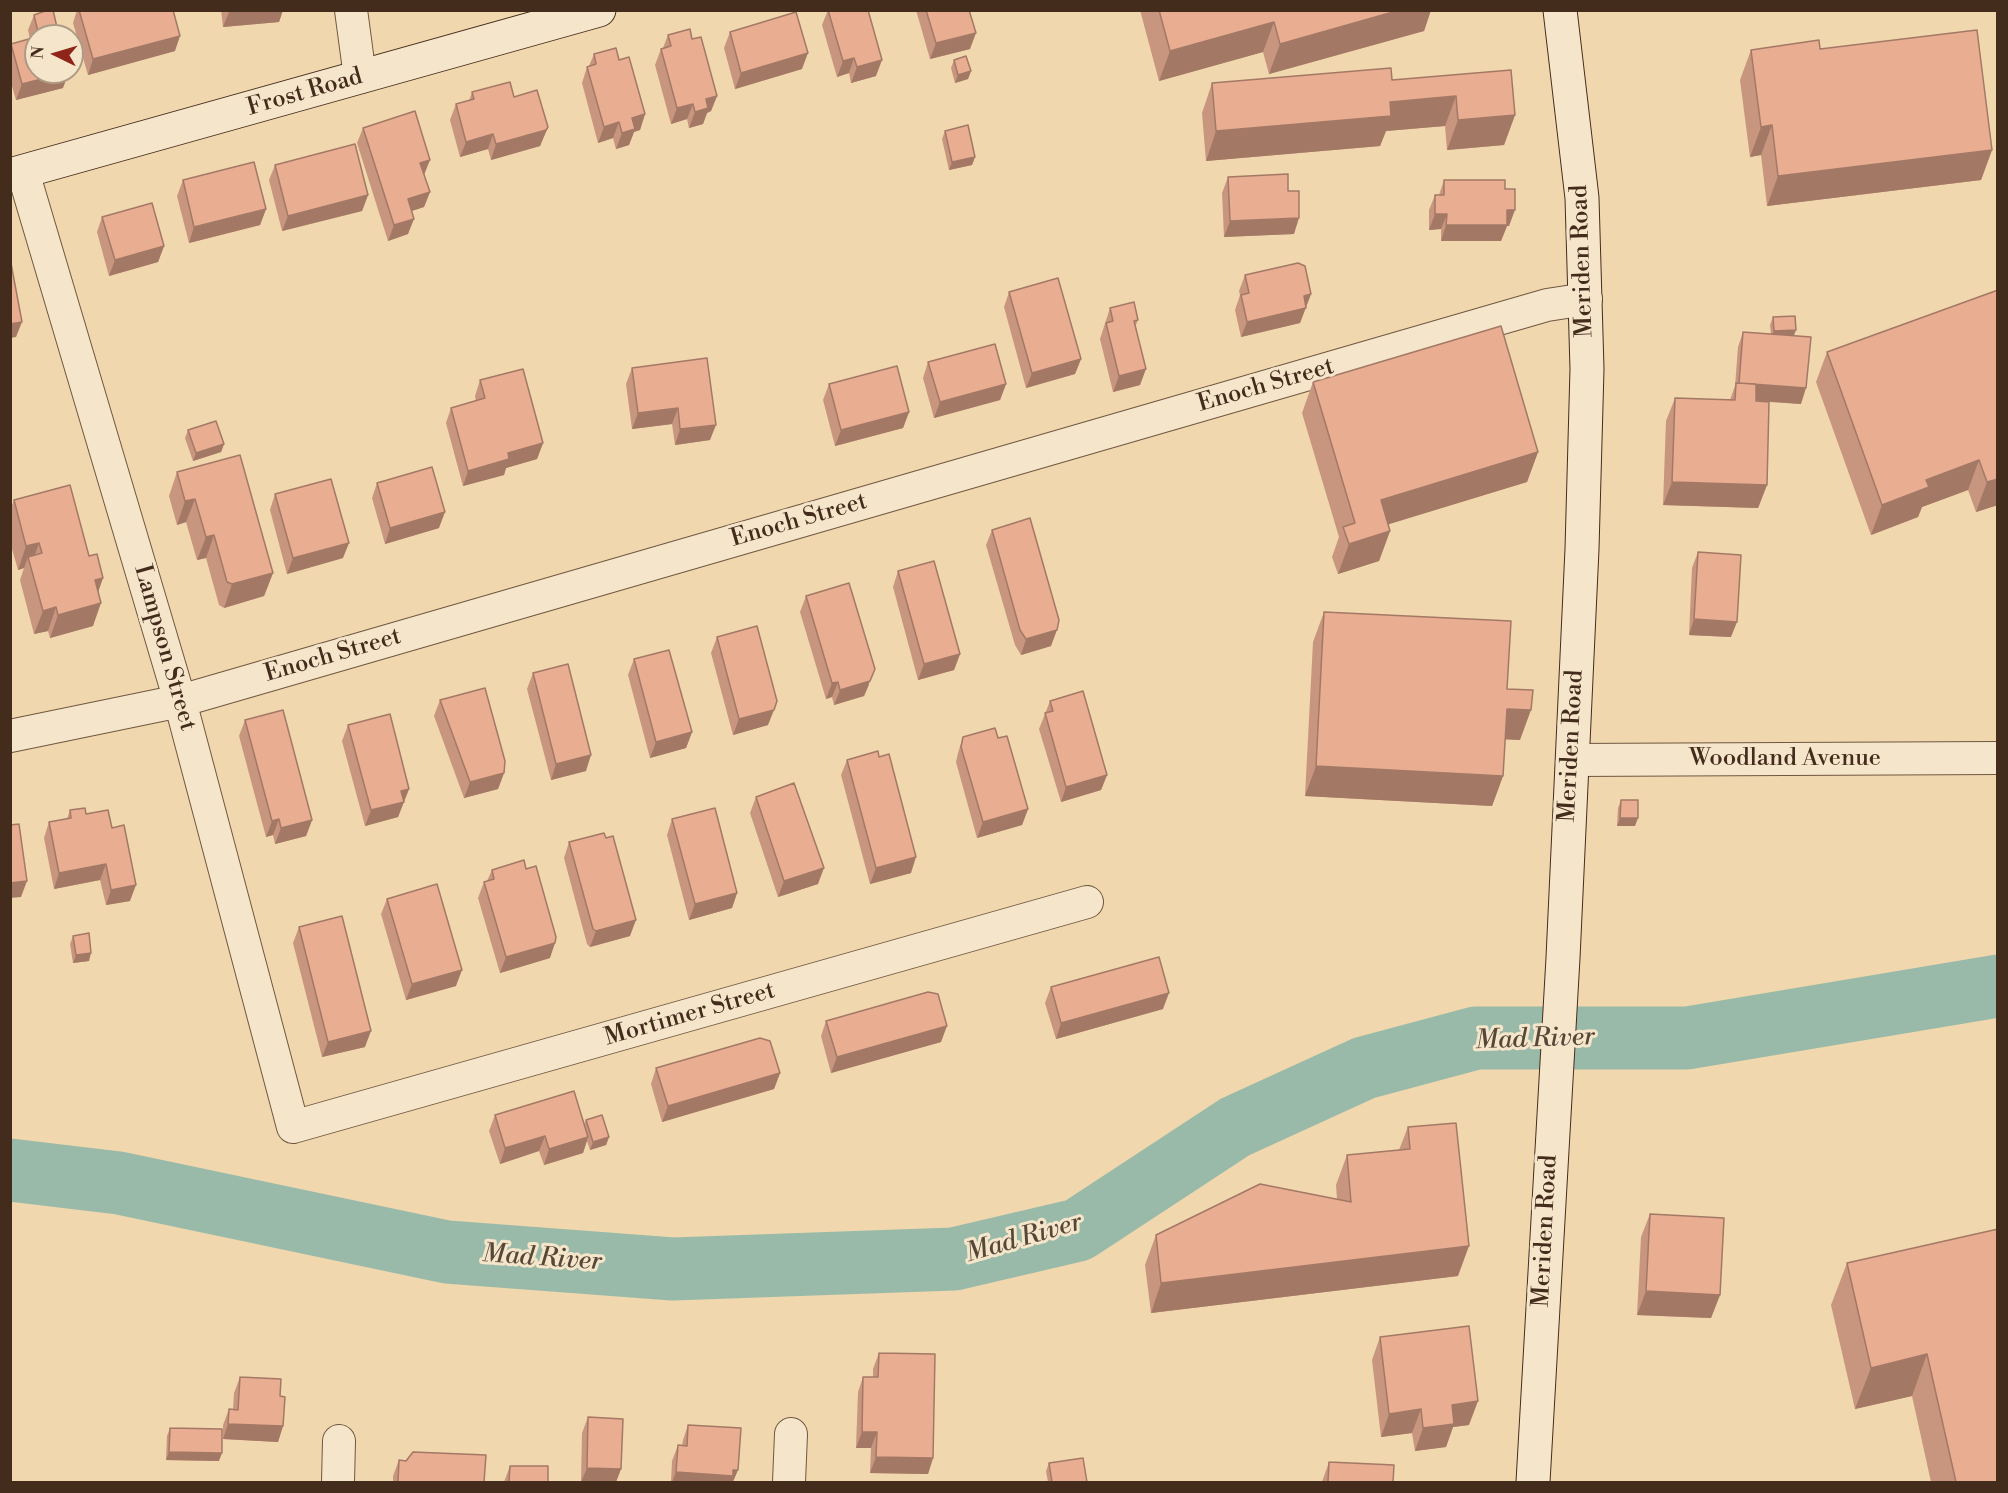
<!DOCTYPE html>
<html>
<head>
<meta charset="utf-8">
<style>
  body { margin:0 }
  #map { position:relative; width:2008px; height:1493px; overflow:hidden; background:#f0d7ad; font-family:"Libre Bodoni",serif }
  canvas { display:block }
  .frame { position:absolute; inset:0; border:12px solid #442c1d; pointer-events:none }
  .north { position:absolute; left:24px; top:24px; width:60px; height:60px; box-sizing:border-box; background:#f5e5ca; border:2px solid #ae9b85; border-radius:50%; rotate:275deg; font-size:16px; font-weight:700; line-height:24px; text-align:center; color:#442c1d }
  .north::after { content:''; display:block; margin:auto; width:21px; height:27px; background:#8f2418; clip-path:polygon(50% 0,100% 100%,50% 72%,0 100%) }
</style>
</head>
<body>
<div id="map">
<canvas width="2008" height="1493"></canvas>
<div class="frame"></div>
<div class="north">N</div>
</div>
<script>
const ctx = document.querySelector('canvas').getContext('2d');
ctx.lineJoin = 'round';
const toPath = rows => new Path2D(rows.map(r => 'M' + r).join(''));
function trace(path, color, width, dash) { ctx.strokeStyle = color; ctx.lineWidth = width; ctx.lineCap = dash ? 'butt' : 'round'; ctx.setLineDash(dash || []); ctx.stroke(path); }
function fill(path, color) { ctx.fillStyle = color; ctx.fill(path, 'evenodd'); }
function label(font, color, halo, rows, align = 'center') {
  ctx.font = font + ' "Libre Bodoni",serif'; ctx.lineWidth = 6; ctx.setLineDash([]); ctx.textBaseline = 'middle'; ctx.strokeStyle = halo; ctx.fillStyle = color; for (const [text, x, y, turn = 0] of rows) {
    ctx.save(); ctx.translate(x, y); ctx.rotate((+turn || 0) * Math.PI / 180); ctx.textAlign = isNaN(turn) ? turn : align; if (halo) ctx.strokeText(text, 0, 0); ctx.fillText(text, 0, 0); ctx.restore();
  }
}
const river = toPath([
  [10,1170,119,1183,447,1252,673,1269,954,1259,1078,1230,1235,1127,1364,1068,1476,1038,1687,1038,1998,986]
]);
const street = toPath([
  [351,10,360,77],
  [23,172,180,701,293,1127,1087,902],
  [10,736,180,701,1547,305,1586,299],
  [1572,760,1998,758],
  [338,1482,339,1441],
  [789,1482,791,1434]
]);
const secondary = toPath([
  [10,175,599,10],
  [1533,1482,1563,958,1582,549,1587,369,1582,198,1560,10]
]);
const wall = toPath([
  [77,10,173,10,175,51,88,75,73,23],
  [221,10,283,10,279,22,223,27],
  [828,10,868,10,876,76,851,83,849,73,837,77,822,25],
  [916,10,969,10,970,49,930,59],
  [1140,10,1431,10,1424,31,1269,74,1263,52,1159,81],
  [34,15,59,36,36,36,36,72,63,88,16,100,10,79,10,46,11,44,30,39,28,30],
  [730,32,802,69,735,89,724,48],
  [668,35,692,39,717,96,711,111,707,113,703,124,689,128,687,119,671,124,655,65,661,49,663,48],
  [1820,49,1992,150,1981,180,1767,206,1761,155,1750,157,1740,80,1751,50],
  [594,54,619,60,645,114,640,130,634,132,629,145,616,149,613,138,598,143,582,83,587,67,589,66],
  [954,60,971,71,968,79,955,83,951,68],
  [1511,70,1515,115,1504,145,1447,150,1445,126,1386,131,1380,146,1206,161,1202,113,1212,83,1392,80],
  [472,92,514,97,548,127,540,146,491,160,488,149,460,157,450,120,456,104,469,101],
  [363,128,424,175,430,192,424,207,412,211,408,234,388,241,357,143],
  [945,131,975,157,972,165,949,170,942,139],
  [275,165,368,195,362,211,282,231,269,180],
  [1228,177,1288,191,1294,234,1224,237,1222,193],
  [183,180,266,209,260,225,189,243,177,196],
  [1444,180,1505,189,1509,226,1507,226,1501,241,1441,241,1441,229,1429,230,1429,210,1435,195,1439,195],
  [102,217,164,246,158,262,109,276,97,232],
  [1245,275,1311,294,1300,323,1241,337,1235,310,1240,295,1239,291],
  [1998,290,1998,505,1976,512,1968,490,1922,507,1918,517,1871,535,1816,382,1827,352],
  [1009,292,1081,359,1075,374,1026,388,1004,307],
  [1110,308,1138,320,1135,327,1140,385,1113,392,1100,339],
  [1773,317,1794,336,1801,404,1769,402,1767,485,1758,508,1663,505,1666,421,1675,398,1730,400,1735,386,1738,347,1743,332,1771,334,1770,325],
  [707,358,710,440,675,445,672,424,632,429,626,384,632,368],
  [928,362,1006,384,1000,400,934,418,923,378],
  [480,380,543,443,537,459,506,468,504,475,463,486,446,423,451,408,476,401,475,396],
  [1313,382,1538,452,1527,482,1388,524,1390,531,1379,561,1338,574,1332,557,1339,537,1302,413],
  [829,384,909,412,903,428,835,446,823,400],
  [188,430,224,444,221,452,193,461,185,438],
  [177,472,273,573,264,596,224,608,219,605,206,558,197,560,186,522,177,525,169,496],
  [377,483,439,528,385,544,372,498],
  [275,494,343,558,287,574,270,510],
  [14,500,89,556,103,578,98,591,93,626,50,638,48,631,34,634,20,580,24,568,18,570,10,542,10,510],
  [992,530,1051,646,1021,655,1015,645,986,545],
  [1698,552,1731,637,1689,635,1692,568],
  [898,571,960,654,954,670,918,680,893,587],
  [806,596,869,685,864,696,834,705,832,697,826,699,800,612],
  [1324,612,1507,689,1520,740,1505,739,1503,776,1492,806,1305,796,1313,642],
  [717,637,768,725,733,735,711,653],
  [634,659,692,732,686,748,650,758,628,675],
  [533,673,586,771,551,780,527,689],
  [440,700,504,773,498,789,464,798,434,716],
  [1050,701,1107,775,1101,790,1061,802,1039,729],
  [245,720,312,820,306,836,275,844,273,835,266,837,239,736],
  [348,725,409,789,398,817,365,826,342,741],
  [963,737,998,738,1028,809,1022,825,977,838,956,762,958,753],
  [879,757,911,873,870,884,841,775,847,760],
  [756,797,818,884,778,897,750,813],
  [1621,800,1635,826,1617,826,1618,808],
  [70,810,86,814,112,828,130,901,106,905,100,880,54,889,44,838,49,822,67,819],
  [672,819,737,893,732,908,689,920,667,835],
  [606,838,630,936,590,947,587,944,564,858,569,842],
  [526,869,550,958,500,973,478,898,484,882,487,881,492,870],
  [387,899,456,986,406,1000,381,914],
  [299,927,365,1047,322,1057,293,943],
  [73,936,89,961,73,963,70,944],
  [1051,987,1163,1009,1056,1039,1045,1003],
  [826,1021,941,1042,831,1073,821,1036],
  [656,1068,780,1073,774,1089,662,1122,651,1084],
  [495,1115,584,1124,586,1120,609,1137,606,1145,590,1150,587,1141,583,1153,544,1165,539,1151,500,1164,489,1131],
  [1408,1127,1458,1276,1151,1313,1145,1265,1156,1235,1337,1199,1336,1185,1347,1155,1399,1150],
  [1650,1214,1720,1295,1711,1318,1637,1315,1641,1237],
  [1998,1229,1998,1482,1931,1482,1912,1396,1855,1409,1831,1305,1847,1263],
  [1380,1337,1469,1425,1453,1427,1446,1447,1415,1451,1412,1433,1381,1437,1372,1360],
  [879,1353,933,1458,928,1474,870,1473,871,1448,856,1448,858,1392,863,1377,873,1377,873,1369],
  [240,1377,280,1396,283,1426,278,1442,223,1439,223,1425,229,1409,233,1410,234,1393],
  [588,1417,621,1469,616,1482,581,1482,582,1433],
  [688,1425,733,1482,671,1482,672,1461,678,1445,682,1446,683,1440],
  [170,1428,219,1461,166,1460,167,1436],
  [399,1460,484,1482,393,1482,393,1476],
  [1329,1462,1393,1482,1322,1482],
  [1049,1463,1087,1482,1048,1482,1046,1471],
  [510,1466,548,1482,504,1482]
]);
const shadedWall = toPath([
  [240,10,283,10,279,22,223,27,229,12],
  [1400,10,1431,10,1424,31,1269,74,1280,44],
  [1274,22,1263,52,1159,81,1170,51],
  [976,33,970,49,930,59,936,43],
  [180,36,175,51,88,75,93,59],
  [808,53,802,69,735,89,741,73],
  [854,58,849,73,837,77,843,61],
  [882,60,876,76,851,83,857,67],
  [971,71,968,79,955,83,958,75],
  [69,72,63,88,16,100,22,84],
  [717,96,711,111,707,113,703,124,689,128,695,112,706,99],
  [1456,96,1445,126,1386,131,1380,146,1206,161,1216,131,1390,102],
  [693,104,687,119,671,124,677,108],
  [645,114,640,130,634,132,629,145,616,149,622,133,632,118],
  [1515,115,1504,145,1447,150,1458,120],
  [619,122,613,138,598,143,604,127],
  [1772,125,1761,155,1750,157,1761,127],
  [548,127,540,146,491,160,496,144],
  [493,134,488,149,460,157,466,142],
  [1992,150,1981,180,1767,206,1778,176],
  [975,157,972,165,949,170,952,162],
  [430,160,424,175,420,163],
  [430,192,424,207,402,214,408,199],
  [368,195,362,211,282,231,288,216],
  [266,209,260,225,189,243,194,227],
  [1507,210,1515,210,1509,226,1507,226,1501,241,1441,241,1446,225],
  [1435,214,1447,214,1441,229,1429,230],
  [1299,218,1294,234,1224,237,1230,221],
  [414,219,408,234,388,241,394,225],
  [164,246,158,262,109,276,115,260],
  [1311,294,1300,323,1241,337,1247,322,1304,296],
  [22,322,16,337,10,338,10,324],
  [1796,330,1793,338,1771,339,1774,331],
  [1081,359,1075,374,1026,388,1032,373],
  [1146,369,1140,385,1113,392,1119,376],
  [1739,383,1806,388,1801,404,1735,399],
  [1006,384,1000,400,934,418,940,402],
  [678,408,672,424,632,429,638,413],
  [909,412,903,428,835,446,841,430],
  [716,425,710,440,675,445,680,429],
  [543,443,537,459,506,468,504,475,463,486,468,471,508,453],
  [224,444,221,452,193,461,196,453],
  [1538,452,1527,482,1370,530,1381,500],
  [1979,460,1968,490,1922,507,1918,517,1871,535,1882,505,1926,480],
  [1998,471,1998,505,1976,512,1987,482],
  [1672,482,1767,485,1758,508,1663,505],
  [195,499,186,522,177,525,185,501],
  [445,512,439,528,385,544,390,528],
  [1390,531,1379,561,1338,574,1349,544],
  [214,535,206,558,197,560,206,537],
  [39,543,31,566,28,557,24,568,18,570,26,546],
  [349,543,343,558,287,574,293,558],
  [273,573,264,596,224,608,232,584],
  [103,578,95,601,95,580],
  [101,603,93,626,50,638,58,615],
  [56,607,48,631,34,634,43,611],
  [1694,619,1737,622,1731,637,1689,635],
  [1057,630,1051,646,1021,655,1026,639],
  [960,654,954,670,918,680,924,664],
  [875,669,864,696,834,705,840,690],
  [838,682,832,697,826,699,832,683],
  [1507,709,1531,710,1520,740,1496,739],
  [774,710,768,725,733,735,739,719],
  [692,732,686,748,650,758,656,742],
  [591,755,586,771,551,780,556,764],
  [1316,766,1503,776,1492,806,1305,796],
  [504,773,498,789,464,798,470,782],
  [1107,775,1101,790,1061,802,1066,787],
  [409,789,398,817,365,826,371,810,401,791],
  [1028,809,1022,825,977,838,983,822],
  [1620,818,1638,818,1635,826,1617,826],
  [279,819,273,835,266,837,272,821],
  [312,820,306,836,275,844,281,828],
  [916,857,911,873,870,884,876,868],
  [106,864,100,880,54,889,59,873],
  [824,868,818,884,778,897,784,881],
  [27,881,21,897,10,898,10,883],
  [136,885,130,901,106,905,111,890],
  [737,893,732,908,689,920,695,904],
  [636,920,630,936,590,947,596,931],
  [555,943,550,958,500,973,506,957],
  [91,953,89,961,73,963,76,955],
  [462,970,456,986,406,1000,412,984],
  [1169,993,1163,1009,1056,1039,1061,1023],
  [947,1026,941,1042,831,1073,837,1057],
  [371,1031,365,1047,322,1057,328,1042],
  [780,1073,774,1089,662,1122,668,1106],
  [545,1136,539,1151,500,1164,505,1148],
  [588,1137,583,1153,544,1165,549,1149],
  [609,1137,606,1145,590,1150,593,1142],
  [1469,1246,1458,1276,1151,1313,1161,1283],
  [1646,1291,1720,1295,1711,1318,1637,1315],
  [1927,1354,1912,1396,1855,1409,1871,1368],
  [1478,1401,1469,1425,1453,1427,1446,1447,1415,1451,1423,1428,1452,1405],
  [1421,1409,1412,1433,1381,1437,1389,1414],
  [228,1424,283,1426,278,1442,223,1439],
  [862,1432,877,1432,871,1448,856,1448],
  [169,1452,222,1453,219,1461,166,1460],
  [876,1457,933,1458,928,1474,870,1473],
  [587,1468,621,1469,616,1482,581,1482],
  [733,1470,738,1470,733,1482,672,1482,676,1472]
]);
const building = toPath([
  [48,10,53,10,59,36,39,36,34,15,48,10],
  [79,10,173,10,180,36,93,59,79,10],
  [828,10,868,10,882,60,857,67,854,58,843,61,828,10],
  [926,10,969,10,976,33,936,43,926,10],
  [1159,10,1400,10,1280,44,1274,22,1170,51,1159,10],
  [796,12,808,53,741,73,730,32,796,12],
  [690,29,692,39,701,37,717,96,706,99,708,108,695,112,693,104,677,108,661,49,671,46,668,35,690,29],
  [1977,30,1992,150,1778,176,1772,125,1761,127,1751,50,1819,40,1820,49,1977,30],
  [36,37,36,72,69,72,22,84,11,44,36,37],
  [616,48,619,60,629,57,645,114,632,118,635,129,622,133,619,122,604,127,587,67,596,64,594,54,616,48],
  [966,56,971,71,958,75,954,60,966,56],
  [1391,68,1392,80,1511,70,1515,115,1458,120,1456,96,1390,102,1391,116,1216,131,1212,83,1391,68],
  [510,82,514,97,537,90,548,127,546,130,496,144,493,134,466,142,456,104,474,99,472,92,510,82],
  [415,111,430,160,420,163,430,192,408,199,414,219,394,225,363,128,415,111],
  [968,125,975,157,952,162,945,131,968,125],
  [355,144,368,195,288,216,275,165,355,144],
  [254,162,266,209,194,227,183,180,254,162],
  [1288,174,1288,191,1299,191,1299,218,1230,221,1228,177,1288,174],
  [1444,180,1505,180,1505,189,1515,189,1515,210,1507,210,1507,225,1446,225,1447,214,1435,214,1435,195,1444,195,1444,180],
  [152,203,164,246,115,260,102,217,152,203],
  [10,258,22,322,10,324,10,258],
  [1298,263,1305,266,1311,294,1304,296,1306,308,1247,322,1241,295,1249,293,1245,275,1298,263],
  [1058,278,1081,359,1032,373,1009,292,1058,278],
  [1998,290,1998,479,1987,482,1979,460,1926,480,1929,487,1882,505,1827,352,1998,290],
  [1134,302,1138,320,1134,321,1146,369,1119,376,1106,323,1113,321,1110,308,1134,302],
  [1795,316,1796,330,1774,331,1773,317,1795,316],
  [1501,326,1538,452,1381,500,1390,531,1349,544,1343,527,1355,523,1313,382,1501,326],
  [1743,332,1811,337,1806,388,1739,383,1743,332],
  [995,344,1006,384,940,402,928,362,995,344],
  [707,358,716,425,680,429,678,408,638,413,632,368,707,358],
  [897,366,909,412,841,430,829,384,897,366],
  [523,369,543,443,508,453,509,459,468,471,451,408,485,398,480,380,523,369],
  [1736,383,1756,384,1756,401,1769,402,1767,485,1672,482,1675,398,1735,400,1736,383],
  [216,421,224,444,196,453,188,430,216,421],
  [240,455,273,573,232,584,227,582,214,535,206,537,195,499,185,501,177,472,240,455],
  [432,467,445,512,390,528,377,483,432,467],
  [331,479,349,543,293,558,275,494,331,479],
  [70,485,89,556,97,554,103,578,95,580,101,603,58,615,56,607,43,611,28,557,42,553,39,543,26,546,14,500,70,485],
  [1030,518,1059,620,1057,630,1026,639,1020,630,992,530,1030,518],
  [1698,552,1741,555,1737,622,1694,619,1698,552],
  [934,561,960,654,924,664,898,571,934,561],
  [849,583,875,669,870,681,840,690,838,682,832,683,806,596,849,583],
  [1324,612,1511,621,1507,689,1533,690,1531,710,1507,709,1503,776,1316,766,1324,612],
  [757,626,777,701,774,710,739,719,717,637,757,626],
  [669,650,692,732,656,742,634,659,669,650],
  [568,664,591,755,556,764,533,673,568,664],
  [485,688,505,761,504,773,470,782,440,700,485,688],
  [1083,691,1107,775,1066,787,1045,713,1053,711,1050,701,1083,691],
  [283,710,312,820,281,828,279,819,272,821,245,720,283,710],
  [390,714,409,789,401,791,404,802,371,810,348,725,390,714],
  [995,728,998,738,1007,736,1028,809,983,822,961,747,963,737,995,728],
  [878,751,879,757,889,754,916,857,876,868,847,760,878,751],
  [794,783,824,868,784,881,756,797,794,783],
  [1621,800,1638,800,1638,818,1620,818,1621,800],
  [85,808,86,814,108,810,112,828,124,825,136,885,111,890,106,864,59,873,49,822,71,818,70,810,85,808],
  [715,808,737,893,695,904,672,819,715,808],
  [19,824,27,881,10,883,10,825,19,824],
  [604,833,606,838,613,836,636,920,596,931,593,929,569,842,604,833],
  [524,860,526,869,536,866,556,937,555,943,506,957,484,882,494,879,492,870,524,860],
  [437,884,462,970,412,984,387,899,437,884],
  [342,916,371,1031,328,1042,299,927,342,916],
  [89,933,91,953,76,955,73,936,89,933],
  [1159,957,1169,993,1061,1023,1051,987,1159,957],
  [928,992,938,994,947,1026,837,1057,826,1021,928,992],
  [760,1038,770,1041,780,1073,668,1106,656,1068,760,1038],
  [574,1091,588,1137,549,1149,545,1136,505,1148,495,1115,574,1091],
  [602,1115,609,1137,593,1142,586,1120,602,1115],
  [1456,1123,1469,1246,1161,1283,1156,1235,1260,1184,1351,1202,1347,1155,1410,1149,1408,1127,1456,1123],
  [1650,1214,1724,1218,1720,1295,1646,1291,1650,1214],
  [1998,1229,1998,1482,1956,1482,1927,1354,1871,1368,1847,1263,1998,1229],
  [1469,1326,1478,1401,1452,1405,1454,1424,1423,1428,1421,1409,1389,1414,1380,1337,1469,1326],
  [879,1353,935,1354,933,1458,876,1457,877,1432,862,1432,863,1377,878,1377,879,1353],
  [240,1377,281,1379,280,1396,285,1397,283,1426,228,1424,229,1409,238,1410,240,1377],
  [588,1417,623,1419,621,1469,587,1468,588,1417],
  [688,1425,741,1428,738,1470,733,1470,733,1476,676,1472,678,1445,687,1446,688,1425],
  [170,1428,222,1429,222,1453,169,1452,170,1428],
  [413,1452,486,1455,484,1482,398,1482,399,1460,406,1461,413,1452],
  [1083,1458,1087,1482,1052,1482,1049,1463,1083,1458],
  [1329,1462,1394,1465,1393,1482,1328,1482,1329,1462],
  [510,1466,548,1466,548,1482,509,1482,510,1466]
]);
const streetNames = [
  ["Frost Road",305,93,-16],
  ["Meriden Road",1583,261,-92],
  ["Enoch Street",1266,386,-16],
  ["Enoch Street",799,521,-16],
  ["Lampson Street",164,648,74],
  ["Enoch Street",333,656,-16],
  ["Meriden Road",1572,746,-87],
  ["Woodland Avenue",1785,759],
  ["Mortimer Street",690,1015,-16],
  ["Meriden Road",1546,1231,-87]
];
const waterNames = [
  ["Mad River",1535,1040,-2],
  ["Mad River",1024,1239,-16],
  ["Mad River",542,1259,4]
];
trace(river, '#9abaa9', 63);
trace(street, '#6f5741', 34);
trace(secondary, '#442c1d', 35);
trace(street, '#f5e5ca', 32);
trace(secondary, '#f5e5ca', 33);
fill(wall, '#c8957e');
fill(shadedWall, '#a37966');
fill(building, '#e9ad92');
trace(building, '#a37966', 1.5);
label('24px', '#442c1d', '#f5e5ca', streetNames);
label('italic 26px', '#554839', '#f5e5ca', waterNames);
</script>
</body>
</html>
